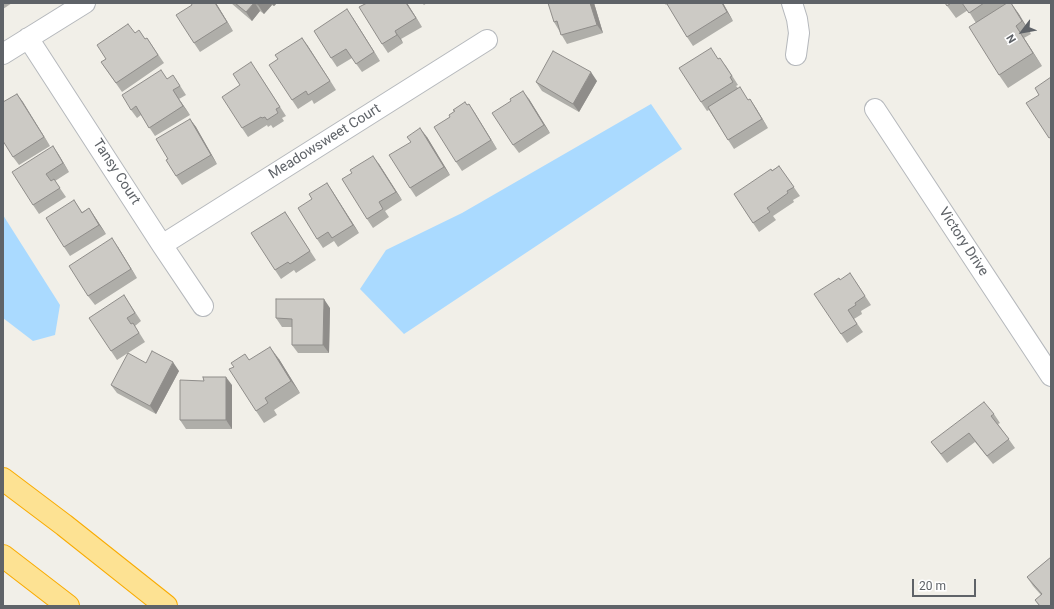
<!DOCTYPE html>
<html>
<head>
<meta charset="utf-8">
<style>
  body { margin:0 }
  #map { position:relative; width:1054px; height:609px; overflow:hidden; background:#f1efe8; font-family:Roboto,sans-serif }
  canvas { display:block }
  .frame { position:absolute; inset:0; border:4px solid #5f6368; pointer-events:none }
  .north { position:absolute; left:1002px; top:12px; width:40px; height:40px; -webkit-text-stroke:3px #fff; paint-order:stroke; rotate:238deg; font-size:11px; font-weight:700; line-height:16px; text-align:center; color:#5f6368 }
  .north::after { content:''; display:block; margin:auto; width:14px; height:18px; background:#5f6368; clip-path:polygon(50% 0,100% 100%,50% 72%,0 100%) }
  .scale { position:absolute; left:912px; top:579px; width:64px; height:18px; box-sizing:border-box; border:2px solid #5f6368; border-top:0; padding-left:5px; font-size:12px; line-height:14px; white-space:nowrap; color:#5f6368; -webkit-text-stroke:3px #fff; paint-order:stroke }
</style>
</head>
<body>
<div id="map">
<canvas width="1054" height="609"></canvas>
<div class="frame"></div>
<div class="north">N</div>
<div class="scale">20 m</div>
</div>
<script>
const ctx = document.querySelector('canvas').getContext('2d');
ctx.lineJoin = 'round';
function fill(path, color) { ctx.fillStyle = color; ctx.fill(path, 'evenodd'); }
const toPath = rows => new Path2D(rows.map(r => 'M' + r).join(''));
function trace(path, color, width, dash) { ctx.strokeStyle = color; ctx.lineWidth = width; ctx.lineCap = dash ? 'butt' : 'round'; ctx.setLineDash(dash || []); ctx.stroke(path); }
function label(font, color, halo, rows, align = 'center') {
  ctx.font = font + ' Roboto,sans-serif'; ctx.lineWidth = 3.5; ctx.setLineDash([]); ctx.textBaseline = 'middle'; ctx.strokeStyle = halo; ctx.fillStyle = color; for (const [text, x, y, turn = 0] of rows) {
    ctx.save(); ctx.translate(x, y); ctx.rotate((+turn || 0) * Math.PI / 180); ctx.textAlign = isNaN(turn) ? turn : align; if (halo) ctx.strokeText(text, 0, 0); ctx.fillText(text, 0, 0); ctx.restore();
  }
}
const water = toPath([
  [651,104,682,149,404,334,360,289,386,250,462,213],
  [3,215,60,305,55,335,33,341,3,318]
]);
const minor = toPath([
  [792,3,797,19,799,33,796,55],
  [28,38,162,245,203,306],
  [3,54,85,3],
  [875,109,1051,376],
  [162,245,487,40]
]);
const motorway = toPath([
  [3,479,64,525,166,606],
  [3,556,68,606]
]);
const wall = toPath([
  [3,3,12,3,3,9],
  [216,3,233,31,200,52,194,43],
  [231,3,277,3,274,6,272,5,264,14,260,11,252,21],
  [367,3,407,3,422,27,401,39,403,43,388,53,382,44],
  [422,3,427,3,424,5],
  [594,3,603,33,567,44,554,22],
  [664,3,723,3,733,21,693,46,687,37,667,4,666,5],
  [945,3,1011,3,1031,34,1024,38,1042,66,1008,88,999,75,976,23,968,10,956,18],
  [353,18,380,61,362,72,352,58,337,67,331,58],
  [135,33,145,39,147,38,164,63,122,92,101,62,106,59],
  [302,38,336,90,314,104,312,100,298,109,292,100,278,59],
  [718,58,726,66,738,85,736,86,738,88,748,100,750,99,768,128,734,149,709,110,707,111,701,102],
  [257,71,286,116,282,118,284,121,273,128,271,125,268,127,267,125,248,137,242,128],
  [167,79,179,84,186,95,179,99,190,115,155,136,141,115,137,118,131,110],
  [597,81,579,112,542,91,536,82],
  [17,94,50,146,19,165,13,157],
  [529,99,550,133,519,153,513,145],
  [469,104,497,149,462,171,456,162,450,117],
  [190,119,196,127,217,164,182,185,176,176,168,159],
  [427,137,450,175,416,197,410,188],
  [53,146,69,172,55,181,66,197,39,214,33,205],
  [379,164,402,200,385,211,389,217,373,228,367,219],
  [779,166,800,196,793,200,794,202,773,216,776,220,759,232,734,194],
  [327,183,359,233,338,247,334,241,323,248,317,239],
  [74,200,82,212,89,208,106,234,70,256,64,247],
  [285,212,316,260,296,273,294,270,281,279,275,270],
  [118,247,137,278,95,305,88,296],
  [840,280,856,282,871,305,861,311,862,314,854,319,863,332,847,343,841,334],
  [124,295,141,321,135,326,145,342,117,360,111,351],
  [330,308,329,353,298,353,292,345,292,327,282,327,276,318],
  [279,359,300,393,274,410,277,415,264,423,256,411,249,360],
  [146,363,179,371,156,414,117,393,111,385],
  [232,385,232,429,186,429,180,420],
  [994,414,1000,423,998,424,1015,448,993,464,975,442,947,463,931,442],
  [1051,557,1051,606,1039,606,1035,600,1041,595,1033,586,1027,577]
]);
const shadedWall = toPath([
  [215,3,216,3,233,31,227,22],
  [254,3,255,3,260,11,252,21,246,12],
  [260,3,271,3,272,5,264,14,258,5],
  [271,3,277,3,274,6],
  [406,3,407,3,422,27],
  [590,3,594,3,603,33,597,25],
  [722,3,723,3,733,21,727,12],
  [1011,3,1019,14,1031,34,1022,21],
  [347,9,353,18,380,61,374,52],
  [1016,26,1024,38,1042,66,1033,53],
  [395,31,401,39,403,43,397,35],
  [302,38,308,46,336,90,330,81],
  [591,72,597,81,579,112,573,104],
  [173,90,179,99,190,115,183,106],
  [523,91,529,99,550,133,544,125],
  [17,94,23,102,50,146,44,137],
  [750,99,756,108,768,128,762,119],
  [469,104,475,113,497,149,491,140],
  [190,119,196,127,217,164,211,155],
  [420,128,427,137,450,175,444,167],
  [53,146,59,155,69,172,63,163],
  [373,156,379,164,402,200,396,192],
  [327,183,333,192,359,233,353,225],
  [89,208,95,217,106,234,99,225],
  [112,238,118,247,137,278,131,269],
  [324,299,330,308,329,353,323,345],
  [270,347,279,359,300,393,291,381],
  [173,362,179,371,156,414,150,406],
  [226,377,232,385,232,429,226,420]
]);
const building = toPath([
  [191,3,215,3,227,22,194,43,176,15,192,5,191,3],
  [235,3,254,3,246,12,235,3],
  [255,3,260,3,258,5,255,3],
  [367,3,406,3,416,18,395,31,397,35,382,44,359,7,367,3],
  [548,3,590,3,597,25,561,35,557,21,554,22,548,3],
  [669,3,722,3,727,12,687,37,667,4,669,3],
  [945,3,951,3,947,6,945,3],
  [962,3,984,3,969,13,962,3],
  [1007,3,1011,3,1022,21,1016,26,1033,53,999,75,969,27,1007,3],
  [347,9,374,52,356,64,346,49,331,58,314,31,347,9],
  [128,24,135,33,139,30,145,39,147,38,158,55,116,83,101,62,106,59,97,45,128,24],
  [302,38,330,81,308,95,306,91,292,100,269,65,278,59,275,55,302,38],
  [711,48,718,59,720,58,732,76,730,77,733,82,701,102,679,68,711,48],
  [553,51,591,72,573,104,536,82,553,51],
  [251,62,280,107,276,109,278,113,267,120,265,117,262,118,261,117,242,128,222,97,240,85,233,74,251,62],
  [161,70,167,79,173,75,180,86,173,90,183,106,149,128,136,106,131,110,122,95,161,70],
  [1051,77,1051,137,1049,138,1026,103,1039,95,1035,88,1051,77],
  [740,87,748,100,750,99,762,119,728,140,708,107,740,87],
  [523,91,544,125,513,145,492,113,511,101,510,99,523,91],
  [17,94,44,137,13,157,3,141,3,102,17,94],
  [465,102,467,105,469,104,491,140,456,162,434,127,450,117,449,115,455,111,453,110,465,102],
  [190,119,211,155,176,176,166,160,168,159,156,139,190,119],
  [420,128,444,167,410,188,389,155,411,142,407,137,420,128],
  [53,146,63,163,46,174,51,181,54,179,60,188,33,205,12,172,53,146],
  [373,156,396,192,379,202,383,209,367,219,342,179,352,173,350,170,373,156],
  [779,166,794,187,787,191,788,193,767,208,770,212,753,223,734,194,771,169,772,171,779,166],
  [327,183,353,225,332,238,328,232,317,239,298,208,312,199,309,194,327,183],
  [74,200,82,213,89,208,99,225,64,247,46,218,74,200],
  [285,212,310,251,290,264,288,262,275,270,251,233,285,212],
  [112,238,131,269,88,296,69,266,112,238],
  [850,273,865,296,855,303,856,305,848,310,857,324,841,334,814,294,839,278,840,280,850,273],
  [124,295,135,313,127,318,131,324,133,323,139,333,111,351,89,318,124,295],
  [276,299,324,299,323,345,292,345,292,319,276,318,276,299],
  [270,347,291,381,265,398,268,403,256,411,229,369,234,367,231,363,245,354,249,360,270,347],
  [152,351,173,362,150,406,111,385,128,353,146,363,152,351],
  [203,377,226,377,226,420,180,420,180,380,204,381,203,377],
  [984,402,994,414,991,416,1009,439,987,456,969,433,941,454,931,442,984,402],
  [1051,557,1051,605,1050,606,1040,606,1035,600,1042,594,1027,577,1051,557]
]);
const streetNames = [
  ["Meadowsweet Court",325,142,-32],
  ["Tansy Court",116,172,57],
  ["Victory Drive",963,242,57]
];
fill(water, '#aadaff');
trace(minor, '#b5b8bc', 22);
trace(motorway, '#f9ab00', 24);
trace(minor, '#fff', 20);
trace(motorway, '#fde293', 22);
fill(wall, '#afaea9');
fill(shadedWall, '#8f8d8a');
fill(building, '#cccac5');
trace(building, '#8f8d8a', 1);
label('14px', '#5f6368', '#fff', streetNames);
</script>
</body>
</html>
